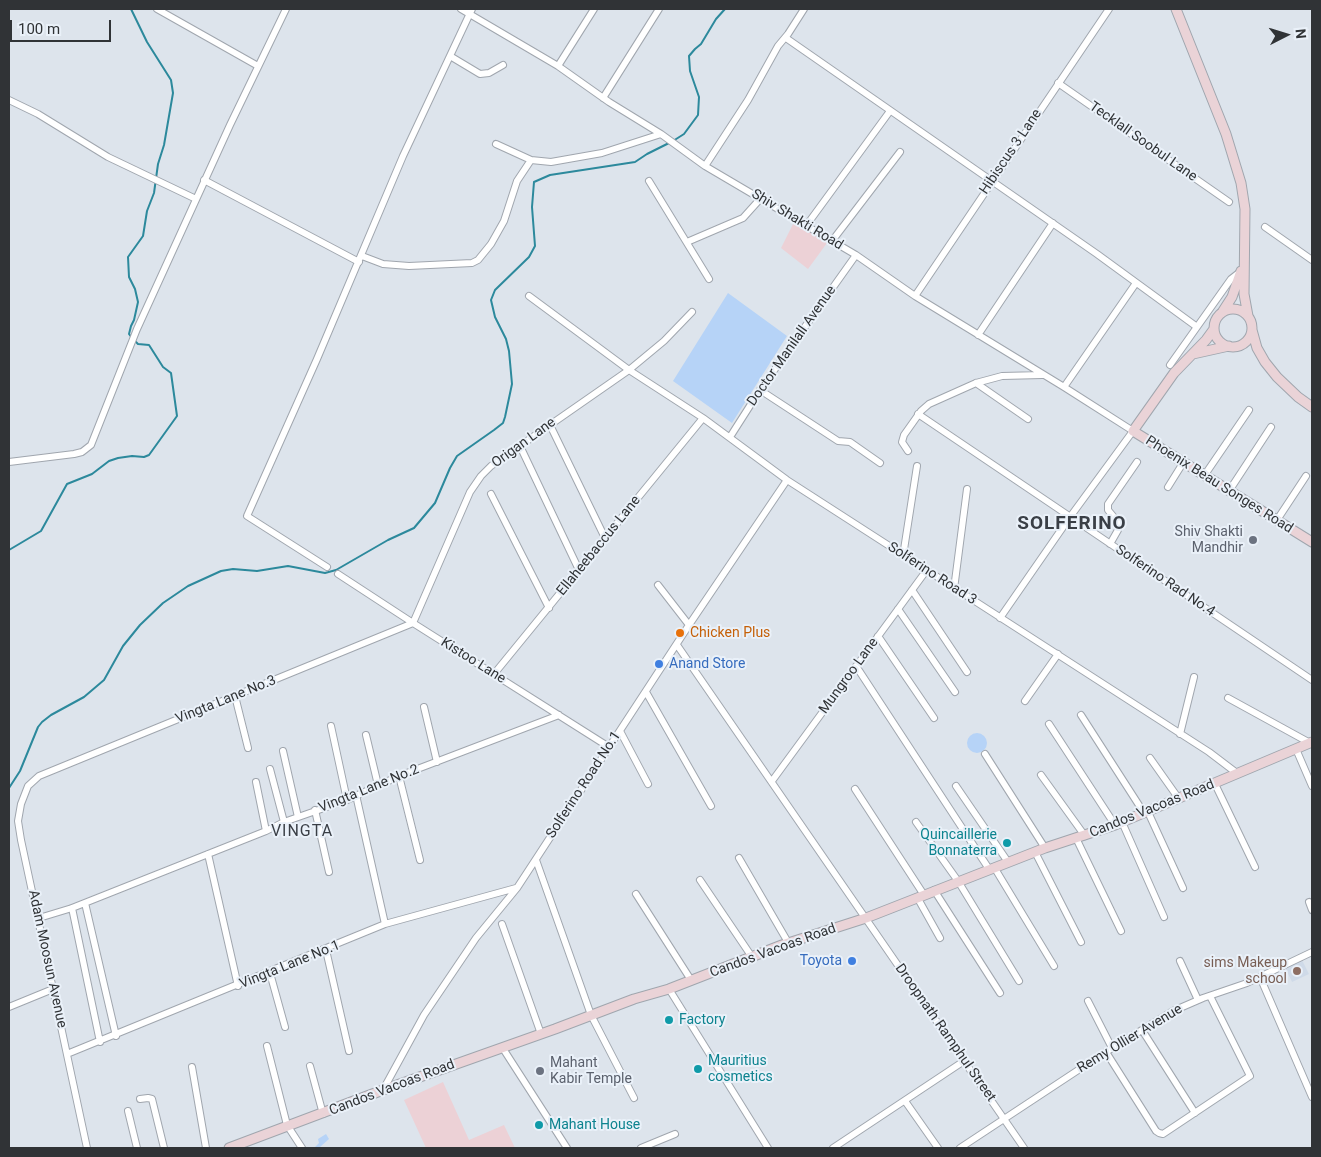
<!DOCTYPE html>
<html>
<head>
<meta charset="utf-8">
<style>
  body { margin:0 }
  #map { position:relative; width:1321px; height:1157px; overflow:hidden; background:#dde4ec; font-family:Roboto,sans-serif }
  canvas { display:block }
  .frame { position:absolute; inset:0; border:10px solid #303336; pointer-events:none }
  .north { position:absolute; left:1261px; top:10px; width:50px; height:50px; -webkit-text-stroke:4px #eaf1f9; paint-order:stroke; rotate:85deg; font-size:14px; font-weight:700; line-height:20px; text-align:center; color:#303336 }
  .north::after { content:''; display:block; margin:auto; width:18px; height:22px; background:#303336; clip-path:polygon(50% 0,100% 100%,50% 72%,0 100%) }
  .scale { position:absolute; left:10px; top:20px; width:101px; height:22px; box-sizing:border-box; border:2px solid #303336; border-top:0; padding-left:6px; font-size:15px; line-height:18px; white-space:nowrap; color:#303336; -webkit-text-stroke:4px #eaf1f9; paint-order:stroke }
</style>
</head>
<body>
<div id="map">
<canvas width="1321" height="1157"></canvas>
<div class="frame"></div>
<div class="north">N</div>
<div class="scale">100 m</div>
</div>
<script>
const ctx = document.querySelector('canvas').getContext('2d');
ctx.lineJoin = 'round';
function fill(path, color) { ctx.fillStyle = color; ctx.fill(path, 'evenodd'); }
const toPath = rows => new Path2D(rows.map(r => 'M' + r).join(''));
function trace(path, color, width, dash) { ctx.strokeStyle = color; ctx.lineWidth = width; ctx.lineCap = dash ? 'butt' : 'round'; ctx.setLineDash(dash || []); ctx.stroke(path); }
function label(font, color, halo, rows, align = 'center') {
  ctx.font = font + ' Roboto,sans-serif'; ctx.lineWidth = 4; ctx.setLineDash([]); ctx.textBaseline = 'middle'; ctx.strokeStyle = halo; ctx.fillStyle = color; for (const [text, x, y, turn = 0] of rows) {
    ctx.save(); ctx.translate(x, y); ctx.rotate((+turn || 0) * Math.PI / 180); ctx.textAlign = isNaN(turn) ? turn : align; if (halo) ctx.strokeText(text, 0, 0); ctx.fillText(text, 0, 0); ctx.restore();
  }
}
const built = toPath([
  [1302,960,1309,974,1292,982,1285,967]
]);
const industrial = toPath([
  [794,222,827,243,808,269,781,248],
  [443,1082,469,1140,504,1125,515,1148,426,1148,404,1100]
]);
const green = toPath([
  [728,293,787,336,732,423,673,381],
  '967 743a10 10 0 1 1 20 0a10 10 0 1 1-20 0Z',
  [326,1134,329,1139,320,1147,321,1148,314,1148,319,1143,318,1139]
]);
const stream = toPath([
  [131,9,147,42,171,80,173,93,164,145,158,164,154,193,147,211,143,236,128,257,129,277,135,289,138,302,134,320,131,326,129,334,132,338],
  [673,141,684,134,698,115,699,97,690,71,689,56,695,49,701,44,716,19,725,9],
  [9,550,41,531,67,484,92,474,109,461,118,458,132,456,144,457,149,455,177,416,171,373,163,367,149,345,138,344,135,341],
  [9,788,20,771,38,727,42,722,51,715,84,697,104,680,123,646,140,625,163,603,188,586,221,571,233,569,257,571,288,566,325,573,336,570,388,540,414,528,435,503,450,468,457,456,494,430,503,423,505,417,512,384,509,351,506,339,495,317,491,300,495,290,529,257,535,246,532,207,534,182,550,175,635,162,647,154,669,143]
]);
const street = toPath([
  [157,9,258,66],
  [461,9,558,66,609,102,661,134,705,166,856,255,915,296,1064,387,1133,431,1070,517,1000,618],
  [786,38,1097,254,1197,327],
  [450,56,480,74,489,73,503,65],
  [558,66,594,9],
  [1058,83,1229,202],
  [603,98,659,9],
  [9,100,38,114,108,157,196,199],
  [496,144,531,160,551,162,602,153,661,134],
  [705,166,748,100,778,46,788,34,804,9],
  [204,180,359,262],
  [649,181,709,279],
  [806,226,890,111],
  [1265,227,1312,260],
  [832,241,900,152],
  [687,242,743,218,761,198],
  [362,256,383,264,409,266,472,263,478,260,491,244,504,221,517,181,531,160],
  [529,296,629,370,703,418,787,480,1209,752,1238,774],
  [915,296,1109,9],
  [978,335,1053,223],
  [1170,365,1231,279,1240,272],
  [976,383,1028,419],
  [1064,387,1136,283],
  [760,390,838,441,850,442,880,463],
  [918,414,1312,680],
  [550,425,605,538],
  [730,437,760,390,856,255],
  [520,446,579,570],
  [908,451,902,442,904,435,921,411,929,404,976,383,1002,376,1042,375],
  [9,462,74,454,82,452,91,445,137,329,230,125,286,9],
  [1204,476,1249,410],
  [1168,487,1183,463],
  [1229,491,1271,427],
  [491,494,549,608],
  [1277,520,1306,476],
  [1110,544,1118,530,1118,522,1108,510,1108,504,1137,462],
  [903,556,917,466],
  [327,567,247,516,317,359,403,156,472,9],
  [338,574,413,623,609,747],
  [658,585,689,625],
  [954,589,967,489],
  [912,590,967,672],
  [898,609,955,692],
  [413,623,470,492,481,476,491,466,629,370,664,341,692,312],
  [878,636,934,718],
  [677,645,1024,1148],
  [856,666,989,869],
  [494,674,703,418],
  [646,692,711,806],
  [235,696,248,748],
  [1228,698,1310,743],
  [1025,701,1058,654],
  [424,707,437,762],
  [1081,715,1144,813],
  [1049,724,1115,825],
  [331,726,347,800],
  [620,731,648,784],
  [1180,734,1194,677],
  [366,735,378,785],
  [1296,749,1312,786],
  [283,751,298,817],
  [985,754,1045,848],
  [1150,758,1179,799],
  [270,769,284,822],
  [1041,775,1085,836],
  [399,776,420,860],
  [772,781,926,571],
  [256,782,266,831],
  [1215,784,1255,867],
  [956,786,1008,862],
  [855,789,924,895],
  [356,795,385,924],
  [315,810,329,872],
  [1148,812,1183,888],
  [916,822,958,881,1019,981],
  [1122,822,1164,917],
  [1076,838,1121,931],
  [1035,852,1081,942],
  [208,854,238,986],
  [739,858,789,944],
  [536,860,591,1015,634,1098],
  [994,867,1054,966],
  [700,880,752,957],
  [934,890,1000,993],
  [636,894,691,980],
  [917,897,940,938],
  [1309,902,1312,910],
  [85,903,116,1036],
  [72,908,100,1042],
  [39,918,72,908,266,831,284,822,347,800,399,776,559,715],
  [502,924,541,1034],
  [326,950,349,1051],
  [1180,961,1198,1000],
  [270,973,285,1027],
  [1260,977,1312,1097],
  [669,989,768,1148],
  [1088,1001,1112,1048],
  [9,1007,53,989],
  [1142,1030,1195,1113],
  [267,1046,287,1125,302,1148],
  [502,1047,567,1148],
  [1106,1052,1156,1131,1159,1133,1163,1134,1250,1076,1210,996],
  [67,1054,385,924,516,888],
  [310,1066,323,1114],
  [192,1067,206,1148],
  [383,1090,424,1015,476,938,517,888,689,625,787,480],
  [140,1099,148,1098,152,1099,164,1148],
  [905,1101,938,1148],
  [128,1111,137,1148],
  [87,1148,21,840,18,821,21,804,28,786,39,776,413,623],
  [641,1148,675,1134],
  [833,1148,964,1061],
  [960,1148,1101,1055,1173,1011,1203,998,1247,983,1312,952]
]);
const secondary = toPath([
  [1176,9,1226,134,1241,183,1245,209,1244,294,1248,316],
  '1214 328a19 19 0 1 1 38 0a19 19 0 1 1-38 0Z',
  [1223,311,1232,297,1241,271],
  [1214,329,1206,340,1174,373,1133,431,1312,542],
  [1252,330,1257,348,1265,362,1277,377,1298,397,1312,407],
  [1193,354,1229,346],
  [229,1148,383,1090,555,1029,634,999,669,989,782,945,866,918,1045,848,1115,825,1312,742]
]);
const markers = [
  [1253,540,5,"#6b7280"],
  [680,633,5,"#e8710a"],
  [659,664,5,"#3f7fe0"],
  [1007,843,5,"#0f9aa8"],
  [852,961,5,"#3f7fe0"],
  [1297,971,5,"#8d6e63"],
  [669,1020,5,"#0f9aa8"],
  [698,1069,5,"#0f9aa8"],
  [540,1071,5,"#6b7280"],
  [539,1125,5,"#0f9aa8"]
];
const streetNames = [
  ["Tecklall Soobul Lane",1143,142,35],
  ["Hibiscus 3 Lane",1011,152,-56],
  ["Shiv Shakti Road",797,220,31],
  ["Doctor Manilall Avenue",792,346,-55],
  ["Origan Lane",524,443,-36],
  ["Phoenix Beau Songes Road",1219,485,32],
  ["Ellaheebaccus Lane",599,546,-51],
  ["Solferino Road 3",932,574,33],
  ["Solferino Rad No.4",1165,581,34],
  ["Kistoo Lane",473,661,32],
  ["Mungroo Lane",849,676,-54],
  ["Vingta Lane No.3",226,700,-22],
  ["Solferino Road No.1",584,785,-57],
  ["Vingta Lane No.2",369,789,-22],
  ["Candos Vacoas Road",1152,809,-22],
  ["Candos Vacoas Road",773,951,-20],
  ["Adam Moosun Avenue",47,959,78],
  ["Vingta Lane No.1",290,965,-22],
  ["Droopnath Ramphul Street",945,1033,55],
  ["Remy Ollier Avenue",1130,1039,-31],
  ["Candos Vacoas Road",392,1088,-21]
];
const worshipNames = [
  ["Shiv Shakti",1243,532],
  ["Mandhir",1243,548],
  ["Mahant",550,1063,"left"],
  ["Kabir Temple",550,1079,"left"]
];
const foodNames = [
  ["Chicken Plus",690,633]
];
const shopNames = [
  ["Anand Store",669,664],
  ["Toyota",842,961,"right"]
];
const cultureNames = [
  ["Quincaillerie",997,835,"right"],
  ["Bonnaterra",997,851,"right"],
  ["Factory",679,1020],
  ["Mauritius",708,1061],
  ["cosmetics",708,1077],
  ["Mahant House",549,1125]
];
const educationNames = [
  ["sims Makeup",1287,963],
  ["school",1287,979]
];
const quarterNames = [
  ["VINGTA",302,832]
];
const districtNames = [
  ["SOLFERINO",1072,524]
];
fill(built, '#cfdae8');
fill(industrial, '#ecd1d6');
fill(green, '#b6d3f7');
trace(stream, '#2c899c', 2);
trace(street, '#a0a6ae', 8);
trace(secondary, '#a0a6ae', 11);
trace(street, '#fff', 6);
trace(secondary, '#ead3d7', 9);
for (const [x, y, r, color] of markers) { const dot = new Path2D(); dot.arc(x, y, r, 0, 2 * Math.PI); ctx.fillStyle = color; ctx.fill(dot); trace(dot, '#eaf1f9', 2); }
label('14px', '#303336', '#eaf1f9', streetNames);
label('14px', '#5b616d', '#eaf1f9', worshipNames, 'right');
label('14px', '#c56008', '#eaf1f9', foodNames, 'left');
label('14px', '#366cbe', '#eaf1f9', shopNames, 'left');
label('14px', '#0d838f', '#eaf1f9', cultureNames, 'left');
label('14px', '#785e54', '#eaf1f9', educationNames, 'right');
ctx.letterSpacing = '1px';
label('16px', '#3a3f46', '#eaf1f9', quarterNames);
ctx.letterSpacing = '0px';
ctx.letterSpacing = '1px';
label('bold 19px', '#3a3f46', '#eaf1f9', districtNames);
ctx.letterSpacing = '0px';
</script>
</body>
</html>
